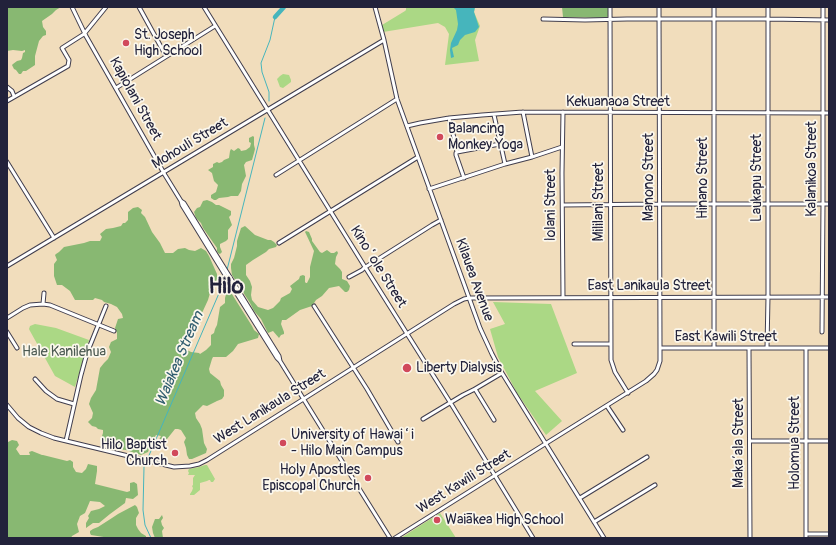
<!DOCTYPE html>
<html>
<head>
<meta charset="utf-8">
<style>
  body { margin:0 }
  #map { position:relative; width:836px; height:545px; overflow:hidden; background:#f1ddbc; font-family:Pangolin,sans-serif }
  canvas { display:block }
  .frame { position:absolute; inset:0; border:8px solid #22223b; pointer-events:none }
</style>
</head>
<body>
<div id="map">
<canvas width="836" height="545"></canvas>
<div class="frame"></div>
</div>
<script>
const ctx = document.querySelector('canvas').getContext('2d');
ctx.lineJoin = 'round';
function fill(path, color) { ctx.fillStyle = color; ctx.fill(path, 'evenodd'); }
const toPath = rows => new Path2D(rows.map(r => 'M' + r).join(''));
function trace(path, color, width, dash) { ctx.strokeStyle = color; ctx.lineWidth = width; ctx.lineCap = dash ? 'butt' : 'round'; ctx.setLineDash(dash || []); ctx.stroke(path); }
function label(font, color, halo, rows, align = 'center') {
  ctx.font = font + ' Pangolin,sans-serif'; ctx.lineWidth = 3.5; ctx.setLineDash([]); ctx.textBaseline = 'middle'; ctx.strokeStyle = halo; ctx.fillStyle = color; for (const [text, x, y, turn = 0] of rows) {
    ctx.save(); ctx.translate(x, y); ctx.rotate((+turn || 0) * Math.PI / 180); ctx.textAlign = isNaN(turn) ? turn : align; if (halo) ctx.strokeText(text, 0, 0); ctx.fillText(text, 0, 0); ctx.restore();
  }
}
const green = toPath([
  [406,7,475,7,474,12,480,26,475,40,479,61,445,65,449,34,445,27,438,23,383,32,382,25,405,11,406,10],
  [283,74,289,75,291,80,291,82,283,88,280,87,277,79,280,76],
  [493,302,551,304,577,373,535,391,562,421,546,435,517,393,498,357,490,329,505,324],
  [35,324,56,328,89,340,75,387,55,376,30,331,29,329,30,326],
  [205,465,207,465,215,479,213,482,211,482,210,480,209,480,207,481,200,483,200,490,194,495,190,495,190,494,192,491,193,488,192,486,193,485,193,478,195,475,188,475,189,473,188,471,189,469,199,467],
  [440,513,456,538,401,538,418,527]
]);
const forest = toPath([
  [7,7,61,7,56,10,52,14,42,21,43,27,46,31,46,35,43,36,39,41,35,56,35,65,26,71,23,71,21,74,19,74,16,70,14,69,12,65,13,64,17,61,21,60,22,58,23,53,25,52,25,50,22,51,13,50,7,51],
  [562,7,609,7,609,14,607,18,563,17],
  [253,136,254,137,254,145,255,149,254,153,252,160,246,162,244,165,246,176,242,184,241,191,238,196,231,196,228,197,219,198,216,200,214,200,211,198,211,195,216,192,218,185,214,181,212,173,208,170,213,167,213,164,217,162,219,163,222,162,224,160,229,158,230,151,231,149,234,151,238,148,240,149,241,151,246,150,250,147,251,143,249,142,249,138],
  [207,200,212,202,216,205,219,205,231,211,231,215,229,217,232,225,228,230,228,239,226,241,220,244,220,247,222,252,220,254,218,253,217,251,217,248,203,228,201,223,196,218,194,212,197,208,200,207,203,201],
  [138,207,142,210,141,213,145,217,152,232,160,243,165,253,173,253,178,249,185,248,189,250,195,251,201,248,206,251,209,256,217,274,217,280,213,289,210,293,208,300,202,313,198,324,190,338,185,343,185,345,187,350,191,352,199,353,200,354,206,350,211,345,211,335,214,333,215,329,217,325,220,307,225,303,225,298,227,291,230,291,252,326,254,330,259,334,258,338,238,344,233,351,226,357,213,357,212,359,209,369,210,373,220,381,221,385,224,390,224,396,222,399,217,401,207,406,203,405,195,413,196,418,200,424,202,429,204,443,207,449,206,453,192,459,189,459,187,455,186,448,184,442,186,438,181,430,178,429,175,429,167,439,159,444,159,440,161,436,156,435,151,443,148,452,141,455,126,450,109,448,106,446,102,436,103,433,103,430,98,429,96,427,92,426,88,422,92,418,93,413,89,404,91,398,96,390,100,368,104,363,108,359,111,352,109,347,111,342,117,339,117,333,115,328,118,319,123,318,122,314,117,307,111,304,104,302,102,300,95,298,93,300,75,300,70,291,62,285,57,285,54,276,54,264,57,260,55,255,56,254,59,252,64,247,84,243,90,241,100,241,102,237,100,234,106,229,113,228,121,226,123,223,125,223,128,220,128,212,133,208],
  [245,226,255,235,268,240,271,240,274,242,277,245,276,247,269,249,266,252,253,260,246,265,246,275,250,281,252,287,251,295,252,300,258,307,268,310,273,308,280,301,281,298,290,293,292,289,290,286,299,279,300,276,303,275,305,276,305,282,306,283,307,283,310,277,310,267,314,251,306,234,305,232,306,231,309,232,312,239,312,241,320,252,322,253,327,250,331,253,334,253,337,251,338,253,336,257,335,264,340,269,342,272,342,279,347,281,350,286,349,290,347,292,345,292,339,286,329,288,322,296,316,300,312,306,300,310,286,320,282,320,281,324,284,332,284,334,281,335,279,338,273,331,268,333,261,319,254,311,250,303,232,275,231,268,231,264,234,258,237,246,237,241,241,228],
  [7,439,8,442,12,440,17,441,19,445,16,449,20,455,30,455,29,452,32,451,42,455,43,455,67,461,70,460,73,462,73,467,76,472,82,473,86,469,88,464,97,466,97,471,95,484,127,492,130,491,130,483,134,482,137,484,138,495,133,499,126,498,125,503,110,514,99,523,93,523,86,528,86,523,89,518,88,516,91,511,99,509,105,506,100,502,90,501,85,513,80,516,77,524,79,532,72,536,71,538,7,538],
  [135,505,137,507,139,513,136,518,136,525,138,529,141,533,146,536,146,538,110,538,91,535,90,533,90,531,93,529,98,527,112,518,118,514],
  [162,515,163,518,161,521,162,525,164,528,162,531,163,538,155,538,153,533,152,527,155,519,159,519]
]);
const water = toPath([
  [453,7,475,7,474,12,479,27,475,32,465,35,460,40,458,45,452,48,454,57,451,58,450,50,451,43,457,30,458,24,456,10]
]);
const stream = toPath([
  [269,101,269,92,262,72,261,63,270,40,275,17],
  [227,270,265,118],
  [151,538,145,525,143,510,144,467,223,284,225,277]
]);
const river = toPath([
  [275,17,284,7]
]);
const minor = toPath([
  [72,7,86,36,165,175,181,201,184,203,215,253,279,356,280,361,345,466,390,538],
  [139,7,166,56],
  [204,7,365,267,450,402,533,538],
  [375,7,384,40,397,99,480,328,492,354,502,373,604,538],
  [610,7,611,360,615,372,628,393],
  [714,7,714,348],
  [543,19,585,20,627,19,768,19,829,20],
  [7,87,12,91,14,96],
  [116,88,215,26],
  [7,101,68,66,69,60,62,48,84,34,106,7],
  [523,112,532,157],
  [494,115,505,164],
  [449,118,455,142,457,152,456,153,456,155,464,178],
  [407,126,420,123,449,118,482,115,523,112,829,113],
  [457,152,500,144],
  [7,162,54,238],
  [276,175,378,111,397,99],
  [429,189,505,164,532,157,562,147],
  [181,201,182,205,230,283,277,358,280,361],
  [563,205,660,204,829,204],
  [279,243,418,157],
  [7,266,384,40],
  [349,277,362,270,364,268,432,225,441,220],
  [563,297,562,173,563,112],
  [43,304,44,293],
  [314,306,367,389,398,442],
  [7,318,23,308,30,305,43,304,50,305,114,331],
  [7,332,17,348],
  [822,332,823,204,823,7],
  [574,344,610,344],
  [660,348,829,348],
  [749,348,750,538],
  [767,348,768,297,768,7],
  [806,348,806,538],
  [35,379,46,391,57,399,74,404],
  [475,389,494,420],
  [7,405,18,418,29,427,41,433,54,438,174,467,190,466,199,464,207,460,454,304,464,299,469,298,829,297],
  [607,406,623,430],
  [423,419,463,395,475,389,502,373],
  [66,441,81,375,87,353,106,306],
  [750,441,829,441],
  [580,498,647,457],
  [594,522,655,485],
  [806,534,829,534],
  [395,538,545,444,646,381,654,374,657,370,660,361,660,348,659,7]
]);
const markers = [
  [126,43,4,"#d1495b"],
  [440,137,4,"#d1495b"],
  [407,368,5,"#d1495b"],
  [283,443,4,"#d1495b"],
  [175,453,4,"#d1495b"],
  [368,478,4,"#d1495b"],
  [437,520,4,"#d1495b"]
];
const poiNames = [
  ["St. Joseph",134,35],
  ["High School",134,51],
  ["Balancing",448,129],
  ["Monkey Yoga",448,145],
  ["Liberty Dialysis",416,368],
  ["University of Hawaiʻi",291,435],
  ["- Hilo Main Campus",291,451],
  ["Hilo Baptist",167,445,"right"],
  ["Church",167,461,"right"],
  ["Holy Apostles",360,470,"right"],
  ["Episcopal Church",360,486,"right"],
  ["Waiākea High School",445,520]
];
const streetNames = [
  ["Kapiolani Street",135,99,61],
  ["Kekuanaoa Street",618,102],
  ["Mohouli Street",190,144,-31],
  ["Kalanikoa Street",812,169,-90],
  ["Manono Street",649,177,-90],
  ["Hinano Street",703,178,-90],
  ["Laukapu Street",757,178,-90],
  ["Mililani Street",599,202,-90],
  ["Iolani Street",551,205,-90],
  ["Kinoʻole Street",378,267,58],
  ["Kilauea Avenue",474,280,70],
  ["East Lanikaula Street",649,286],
  ["East Kawili Street",726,337],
  ["West Lanikaula Street",270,407,-32],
  ["Maka‘ala Street",739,443,-90],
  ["Holomua Street",795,443,-90],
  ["West Kawili Street",464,482,-32]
];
const parkNames = [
  ["Hale Kanilehua",64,352]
];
const waterNames = [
  ["Waiakea Stream",180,359,-67]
];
const townNames = [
  ["Hilo",226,287]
];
fill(green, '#abd885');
fill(forest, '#88b872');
fill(water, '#46b5bc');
trace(stream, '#46b5bc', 1);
trace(river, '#46b5bc', 4.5);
trace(minor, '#413e4e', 5);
trace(minor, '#fff', 3);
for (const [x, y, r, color] of markers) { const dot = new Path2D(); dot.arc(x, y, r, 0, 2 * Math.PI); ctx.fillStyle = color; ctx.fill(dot); trace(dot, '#fbf7ec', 1.5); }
label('14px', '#22223b', '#fbf7ec', poiNames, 'left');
label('14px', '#22223b', '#fbf7ec', streetNames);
label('14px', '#4b5951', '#fbf7ec', parkNames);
label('italic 15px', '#305d6f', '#fbf7ec', waterNames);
label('bold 22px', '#22223b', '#fbf7ec', townNames);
</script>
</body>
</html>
